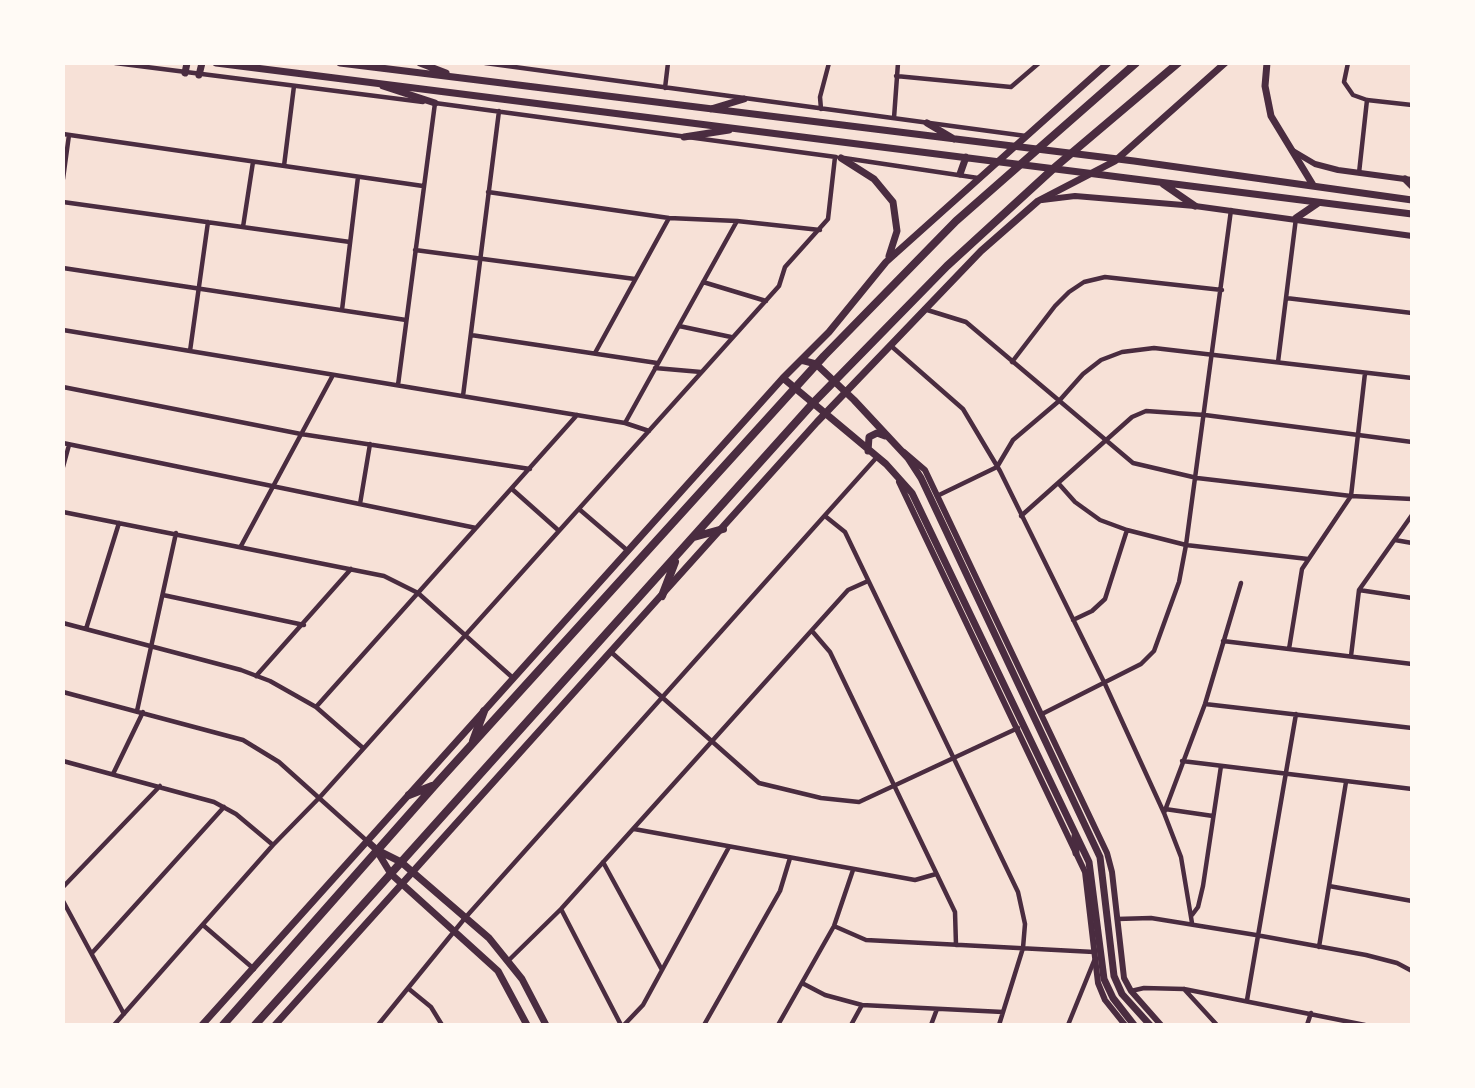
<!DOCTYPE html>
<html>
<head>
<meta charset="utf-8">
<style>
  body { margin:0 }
  #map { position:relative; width:1475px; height:1088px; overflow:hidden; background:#f7e1d7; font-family:"Archivo Narrow",sans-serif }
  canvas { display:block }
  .frame { position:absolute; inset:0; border:65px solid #fffaf5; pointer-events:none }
</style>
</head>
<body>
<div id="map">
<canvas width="1475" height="1088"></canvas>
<div class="frame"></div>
</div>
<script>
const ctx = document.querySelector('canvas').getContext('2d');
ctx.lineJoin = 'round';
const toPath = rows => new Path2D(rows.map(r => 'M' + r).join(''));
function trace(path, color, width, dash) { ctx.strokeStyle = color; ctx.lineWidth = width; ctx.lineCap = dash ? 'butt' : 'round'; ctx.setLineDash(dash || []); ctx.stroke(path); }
const minor = toPath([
  [115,63,423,102],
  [485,63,1026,136],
  [1348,63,1344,82,1353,95,1367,100,1412,105],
  [896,76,1011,87,1039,63],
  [665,88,668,63],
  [435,103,836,157],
  [821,109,820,97,829,63],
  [894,118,898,63],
  [63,134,423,186],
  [844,158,978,178],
  [284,166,294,86],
  [1359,173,1367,100],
  [63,179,69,135],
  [488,192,669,218,737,221,820,230],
  [63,202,350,242],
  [243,227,253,162],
  [415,250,635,279],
  [63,268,406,320],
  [703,282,766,301],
  [1286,298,1412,313],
  [924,309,966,322,1133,463,1197,478,1351,496,1412,499],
  [342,310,358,177],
  [679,326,731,337],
  [63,330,625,423,737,221],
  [471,335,657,363],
  [890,345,963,409,1000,471,1105,684,1164,813,1181,857,1192,923],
  [190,351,208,222],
  [595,353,669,218],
  [1012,362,1055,306,1069,292,1084,282,1105,277,1222,290],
  [1278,362,1296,218],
  [655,368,701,372],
  [398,385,435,103],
  [63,387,301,434,530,469],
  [463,396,499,111],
  [625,423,649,431],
  [63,443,476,528],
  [63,467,69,445],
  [1059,484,1075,502,1100,520,1127,530,1186,545,1308,559],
  [512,489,558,530],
  [937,496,997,467,1013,440,1059,401,1083,374,1101,360,1122,352,1154,348,1412,378],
  [360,504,370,444],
  [579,509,628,551],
  [63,512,384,576,418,593,513,678],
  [825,516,845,532,1018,892,1025,924,1023,948,999,1025],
  [1021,516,1132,417,1146,411,1205,415,1412,442],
  [1395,540,1412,543],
  [241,546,333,375],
  [1359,590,1412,598],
  [163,595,304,625],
  [1073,620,1092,611,1105,599,1127,530],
  [63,623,241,670,270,681,316,707,363,748],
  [86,629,119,523],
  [812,631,830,652,955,912,956,945],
  [1223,641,1412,664],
  [1289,649,1302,569,1351,496,1365,373],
  [611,652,759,783,821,798,859,802,1018,728],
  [1351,656,1359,590,1412,515],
  [256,676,351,569],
  [63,692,243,740,279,762,367,841],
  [1205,704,1412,728],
  [316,707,577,415],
  [137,711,176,533],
  [1042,714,1141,664,1154,651,1179,582,1186,545,1231,210],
  [63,761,214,802,236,814,273,845],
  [1182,761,1412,789],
  [113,774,143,712],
  [1165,809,1213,816],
  [1164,813,1205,704,1241,583],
  [634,829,915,880,936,874],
  [603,862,662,970],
  [1329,886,1412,901],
  [63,887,160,786],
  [63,901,124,1014],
  [561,909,621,1025],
  [1192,915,1198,907,1203,886,1221,766],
  [1117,919,1151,918,1256,935,1366,955,1397,963,1412,971],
  [203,925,254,969],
  [834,926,866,940,1094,952],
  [1319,947,1346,782],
  [92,953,224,807],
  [509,960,561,909,848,590,868,581],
  [802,983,825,995,862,1005,1003,1012],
  [409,989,431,1007,442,1025],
  [1184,989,1217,1025],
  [1131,991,1144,988,1184,989,1365,1025],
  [1247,1000,1296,714],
  [114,1025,273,845,320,797,779,286,785,267,828,219,835,157],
  [378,1025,465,918,877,457],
  [624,1025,643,1005,729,847],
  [704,1025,780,891,790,858],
  [778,1025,834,926,853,870],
  [851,1025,862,1005],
  [931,1025,937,1009],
  [1068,1025,1094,961],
  [1307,1025,1311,1013]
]);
const tertiary = toPath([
  [1293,151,1315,164,1338,170,1412,180],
  [1042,200,1075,196,1195,206,1412,236],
  [904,452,925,470,1107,853,1112,872,1124,978,1131,991,1161,1025],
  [899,482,1085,872,1098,983,1105,1000,1125,1025]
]);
const secondary = toPath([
  [185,73,187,63],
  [199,75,202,63],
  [841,158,874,179,893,202,897,231,889,256],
  [801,360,816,364,854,400,908,458,921,478,1100,857,1114,976,1122,994,1150,1025],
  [783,378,886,464,912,493,1089,862,1104,979,1113,998,1134,1025],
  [868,451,869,437,877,433,885,436],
  [1075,836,1076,853],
  [367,841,377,850,401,862,489,938,522,979,546,1025],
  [377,851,391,874,498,971,527,1025],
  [202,1025,783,378,829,332,886,262,1108,63],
  [275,1025,817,422,981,251,1038,201,1115,161,1225,63]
]);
const primary = toPath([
  [216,63,1412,214],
  [340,63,1134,161,1412,200],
  [420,63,446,73],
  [1267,63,1265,86,1271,116,1313,185],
  [383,86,435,103],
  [711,109,744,99],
  [927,123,954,139],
  [684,137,729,130],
  [960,174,966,157],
  [1405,179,1412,186],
  [1163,184,1195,206],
  [1296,218,1318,203]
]);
const trunk = toPath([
  [694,537,723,529],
  [662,596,675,562],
  [473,741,484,711],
  [409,795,432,786],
  [223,1025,435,785,824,356,956,221,1136,63],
  [255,1025,814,402,947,266,1054,168,1178,63]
]);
trace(minor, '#4a2c40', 4.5);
trace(tertiary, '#4a2c40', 6);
trace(secondary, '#4a2c40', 7);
trace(primary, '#4a2c40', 7);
trace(trunk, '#4a2c40', 8);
</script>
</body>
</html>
